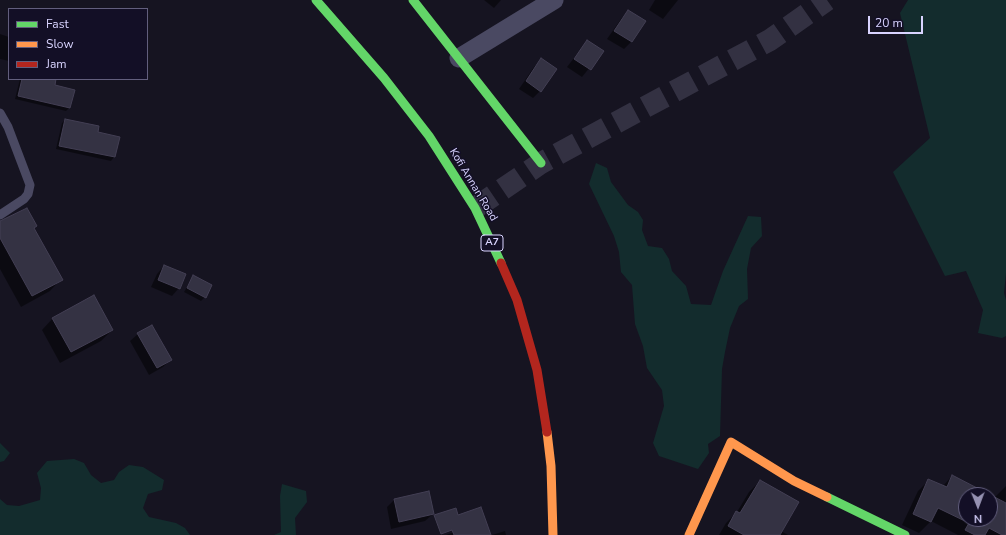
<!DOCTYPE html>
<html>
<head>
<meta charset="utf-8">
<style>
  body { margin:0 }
  #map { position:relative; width:1006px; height:535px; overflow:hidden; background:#161421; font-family:"Nunito Sans",sans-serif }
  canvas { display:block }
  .legend { position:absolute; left:8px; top:8px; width:140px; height:72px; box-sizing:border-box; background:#130f26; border:1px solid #625e7d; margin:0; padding:5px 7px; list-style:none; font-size:12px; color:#d9d4ff }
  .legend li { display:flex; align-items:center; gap:8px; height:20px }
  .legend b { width:20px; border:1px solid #625e7d }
  .north { position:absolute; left:958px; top:487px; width:40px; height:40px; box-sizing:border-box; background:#130f26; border:1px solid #625e7d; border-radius:50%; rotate:179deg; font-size:11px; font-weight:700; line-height:16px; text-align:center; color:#d9d4ff }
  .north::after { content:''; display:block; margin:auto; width:14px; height:18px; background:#9591b1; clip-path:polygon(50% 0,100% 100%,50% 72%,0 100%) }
  .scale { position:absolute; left:868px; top:16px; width:55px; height:18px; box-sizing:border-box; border:2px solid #d9d4ff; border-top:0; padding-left:5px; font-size:12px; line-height:14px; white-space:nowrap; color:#d9d4ff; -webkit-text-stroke:3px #130f26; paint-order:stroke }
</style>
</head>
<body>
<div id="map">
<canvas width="1006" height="535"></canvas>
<ul class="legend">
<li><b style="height:5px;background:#63d668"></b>Fast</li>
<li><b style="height:5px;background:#ff974d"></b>Slow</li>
<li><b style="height:5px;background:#b3261e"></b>Jam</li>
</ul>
<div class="north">N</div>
<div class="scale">20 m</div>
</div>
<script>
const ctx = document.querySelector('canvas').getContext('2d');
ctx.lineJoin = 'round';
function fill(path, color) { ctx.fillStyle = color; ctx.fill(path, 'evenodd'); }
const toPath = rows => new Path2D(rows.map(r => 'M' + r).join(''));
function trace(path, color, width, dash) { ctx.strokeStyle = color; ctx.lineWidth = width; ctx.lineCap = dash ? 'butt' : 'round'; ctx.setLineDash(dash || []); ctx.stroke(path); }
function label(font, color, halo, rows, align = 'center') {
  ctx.font = font + ' "Nunito Sans",sans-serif'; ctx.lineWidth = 3; ctx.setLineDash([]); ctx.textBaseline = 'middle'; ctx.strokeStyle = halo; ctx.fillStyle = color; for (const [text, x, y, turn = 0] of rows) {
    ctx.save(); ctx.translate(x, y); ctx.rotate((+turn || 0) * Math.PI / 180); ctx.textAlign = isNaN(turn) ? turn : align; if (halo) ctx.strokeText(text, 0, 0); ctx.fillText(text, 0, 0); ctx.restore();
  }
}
const green = toPath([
  [908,0,1006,0,1006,273,1004,293,1006,300,1006,336,1002,338,978,333,983,310,966,271,945,276,893,172,930,138,900,13],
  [596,163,607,168,611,182,628,205,638,212,643,220,642,230,648,246,662,248,669,259,672,271,686,286,691,304,711,305,723,271,748,216,761,217,762,236,751,248,747,269,748,299,739,306,730,328,725,352,722,369,720,436,708,444,709,453,698,469,659,456,653,443,664,406,662,390,647,368,643,346,635,324,632,285,621,272,619,252,614,236,589,184],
  [0,443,10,453,4,461,0,462],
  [74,459,84,463,91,475,101,483,114,480,119,472,129,465,143,467,164,480,162,490,148,494,143,508,149,517,176,523,185,528,190,535,0,535,0,499,7,505,19,506,40,500,41,488,37,473,47,461],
  [282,484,306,491,307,502,295,518,296,535,274,535,281,532,280,496]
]);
const shadow = toPath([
  [484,0,501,0,494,8],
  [655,0,678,0,663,19,649,10],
  [628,11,645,22,631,42,624,49,607,39,621,19],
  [0,34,9,37,9,61,0,59],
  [587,41,603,51,582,77,567,67],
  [541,60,540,91,533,98,519,89,534,67],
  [20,79,52,79,54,86,70,107,66,111,15,99],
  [65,120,97,133,119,138,114,157,111,161,56,149,62,123],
  [0,225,36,226,33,229,61,279,50,291,21,307,0,269],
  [164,266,179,288,172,296,151,287,157,274],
  [194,276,205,297,201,301,184,292],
  [53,318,112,330,101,341,60,363,42,330],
  [138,334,171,359,163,367,149,375,130,341],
  [952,476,988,495,966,495,966,519,990,519,990,496,994,498,1006,486,1005,535,958,535,931,521,919,533,902,525,918,491,929,480,942,487],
  [760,481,781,531,788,535,719,535,726,523,737,512,749,492],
  [394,500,433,514,425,521,391,529,387,507],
  [485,521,490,535,446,535],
  [505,531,506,535,492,535]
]);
const building = toPath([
  [628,10,646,21,632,42,614,31,628,10],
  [587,40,604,51,591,70,574,59,587,40],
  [541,58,557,69,541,92,526,81,541,58],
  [22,79,56,79,55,85,75,90,70,108,18,96,22,79],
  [65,119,99,126,98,132,120,137,115,157,59,146,65,119],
  [27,208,37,226,34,228,63,280,32,296,0,238,0,221,27,208],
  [164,265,186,274,180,289,158,280,164,265],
  [193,275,212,285,206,298,187,288,193,275],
  [94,295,113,330,71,352,52,318,94,295],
  [152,325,172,360,157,368,137,333,152,325],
  [952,475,1006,503,1006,535,1002,535,989,528,985,535,975,535,965,530,969,523,938,508,931,522,913,514,928,479,947,487,952,475],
  [966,495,990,495,990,519,966,519,966,495],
  [760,480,799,502,780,535,744,535,728,526,736,511,740,513,760,480],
  [429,491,434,514,399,522,394,499,429,491],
  [481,507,491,535,454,535,452,530,441,534,434,515,456,508,458,515,481,507]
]);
const secondaryTunnel = toPath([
  [475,208,541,163,770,40,827,0]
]);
const lane = toPath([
  [0,113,8,127,30,185,28,194,24,199,0,215]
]);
const street = toPath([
  [459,58,554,0]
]);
const fast = toPath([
  [316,0,384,78,429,136,475,208,501,263],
  [413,0,541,163],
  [827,497,905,535]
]);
const slow = toPath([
  [547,432,551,466,553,535],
  [689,535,731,442,794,481,827,497]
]);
const jam = toPath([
  [501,263,517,300,537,370,547,432]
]);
const shields = [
  [492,243,22]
];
const shieldNames = [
  ["A7",492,243]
];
const streetNames = [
  ["Kofi Annan Road",473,185,59]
];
fill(green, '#132c2d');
fill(shadow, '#0007');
fill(building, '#343243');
trace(building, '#433f54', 1);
trace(secondaryTunnel, '#333142', 22, [22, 11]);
trace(lane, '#4a4962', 9);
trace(street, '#4a4962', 19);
trace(fast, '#63d668', 9);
trace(slow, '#ff974d', 9);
trace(jam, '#b3261e', 9);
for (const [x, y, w] of shields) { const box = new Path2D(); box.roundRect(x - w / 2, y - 8, w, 16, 3); ctx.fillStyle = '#130f26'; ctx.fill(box); trace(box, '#d9d4ff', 1); }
label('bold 10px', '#d9d4ff', null, shieldNames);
label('11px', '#d9d4ff', '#130f26', streetNames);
</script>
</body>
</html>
